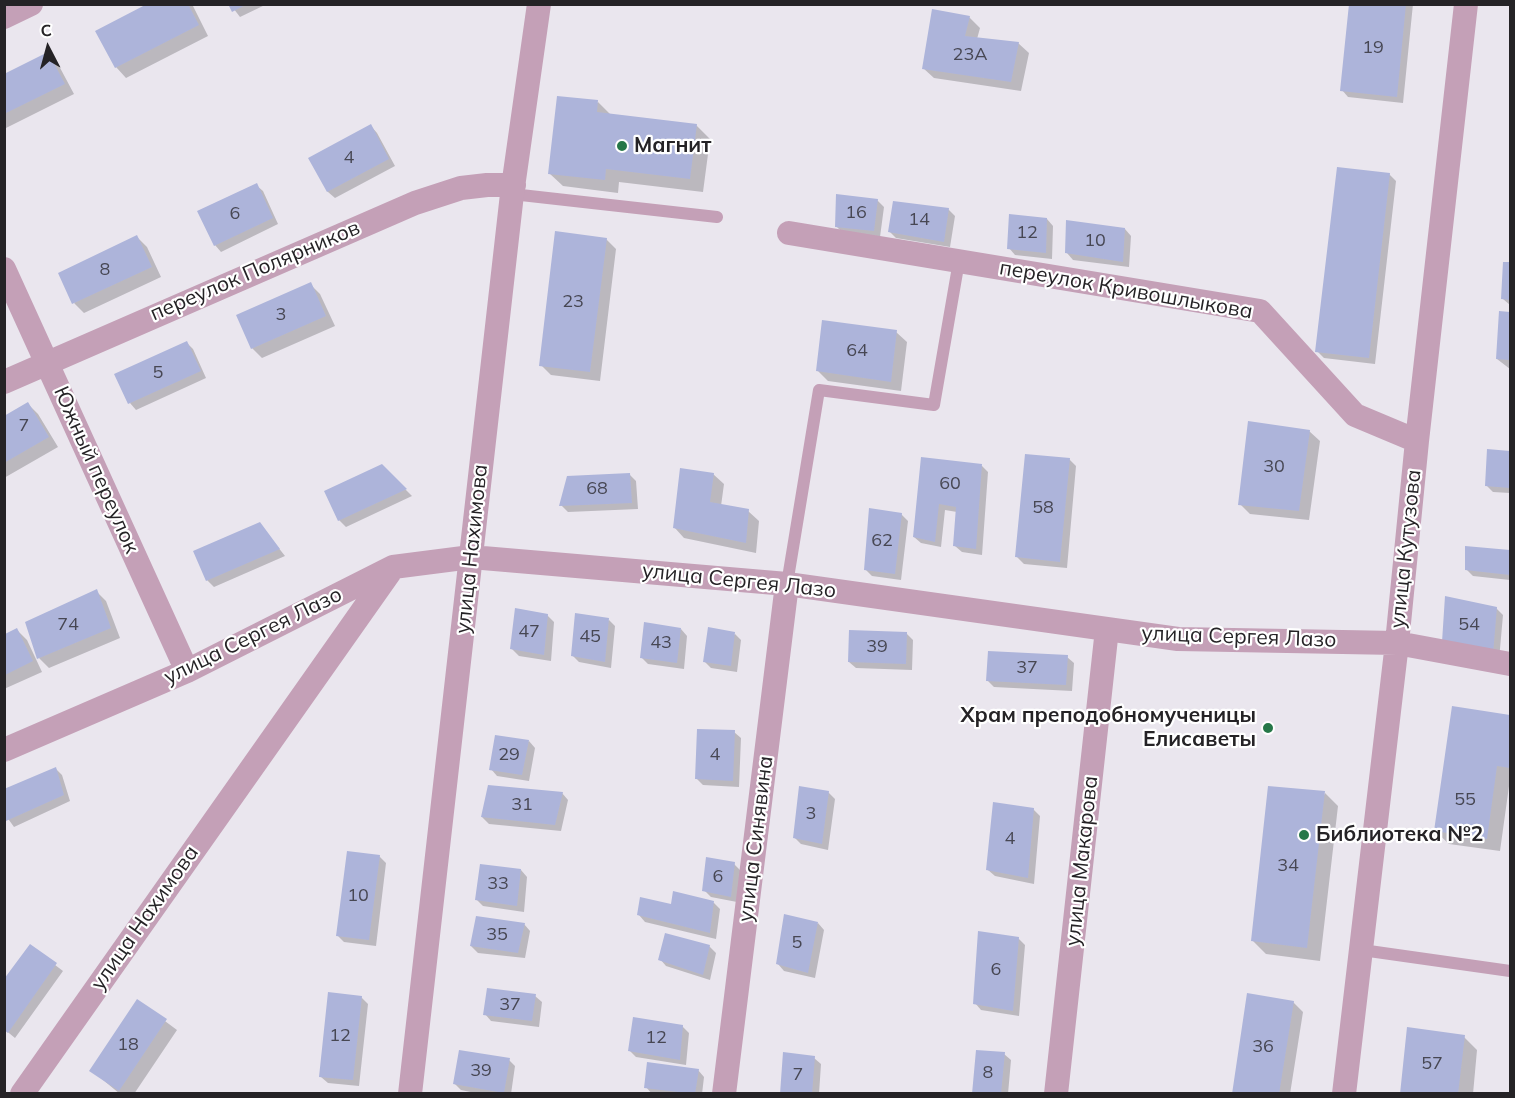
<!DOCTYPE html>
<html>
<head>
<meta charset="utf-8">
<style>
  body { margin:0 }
  #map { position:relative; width:1515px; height:1098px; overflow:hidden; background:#eae6ee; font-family:Mulish,sans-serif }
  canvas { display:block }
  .frame { position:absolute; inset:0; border:6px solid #252326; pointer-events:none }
  .north { position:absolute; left:18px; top:18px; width:60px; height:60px; -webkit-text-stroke:4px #fff; paint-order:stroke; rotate:354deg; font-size:16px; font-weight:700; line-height:24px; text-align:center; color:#252326 }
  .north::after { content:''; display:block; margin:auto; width:21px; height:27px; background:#252326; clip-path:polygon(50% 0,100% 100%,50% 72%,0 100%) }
</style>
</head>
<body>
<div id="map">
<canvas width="1515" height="1098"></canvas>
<div class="frame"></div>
<div class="north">С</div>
</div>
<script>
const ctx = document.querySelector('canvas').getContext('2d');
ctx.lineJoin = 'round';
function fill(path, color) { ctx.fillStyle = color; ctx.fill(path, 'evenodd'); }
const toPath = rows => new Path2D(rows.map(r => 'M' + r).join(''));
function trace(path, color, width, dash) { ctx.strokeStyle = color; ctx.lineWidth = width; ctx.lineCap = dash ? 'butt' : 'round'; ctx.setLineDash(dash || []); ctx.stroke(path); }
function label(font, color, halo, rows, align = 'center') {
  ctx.font = font + ' Mulish,sans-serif'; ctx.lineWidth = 4.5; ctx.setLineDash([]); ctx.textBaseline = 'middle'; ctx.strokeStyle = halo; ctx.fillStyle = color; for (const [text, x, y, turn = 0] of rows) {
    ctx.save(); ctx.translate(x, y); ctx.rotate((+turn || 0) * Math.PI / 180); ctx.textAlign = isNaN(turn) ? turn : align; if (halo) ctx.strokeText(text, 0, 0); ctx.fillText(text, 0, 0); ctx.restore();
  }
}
const shadow = toPath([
  [150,4,192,4,208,36,126,78,116,67],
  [230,4,267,4,240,17],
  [1351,4,1413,4,1403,103,1348,97,1342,90],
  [969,17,980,28,977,39,1018,43,1029,53,1021,91,934,78,923,68],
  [48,53,58,64,74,94,4,129,4,75],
  [598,102,611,115,696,125,710,139,703,192,619,182,618,193,563,186,549,173],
  [371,126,377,133,395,166,335,198,328,192,310,158],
  [1389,174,1396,181,1375,364,1324,358,1317,351],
  [256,185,263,191,278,224,221,252,215,245],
  [877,200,884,207,880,237,843,233,836,226],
  [948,209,955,216,950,247,896,238,889,231],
  [1047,219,1053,226,1052,259,1015,255,1009,248],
  [1125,229,1131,236,1129,267,1073,260,1067,253],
  [137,237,147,247,161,277,84,313,74,303],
  [606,239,616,249,600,381,551,375,541,365],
  [1505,263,1510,264,1510,305,1503,299],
  [310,284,320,294,335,326,262,358,252,348],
  [1500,313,1510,313,1510,369,1497,359],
  [896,332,907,342,901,391,828,381,818,371],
  [186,342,193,349,206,378,136,410,130,403],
  [28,404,38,414,58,447,4,478,4,417],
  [1309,431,1320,441,1309,520,1250,514,1240,504],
  [1488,450,1510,453,1510,493,1493,492,1486,485],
  [923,458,982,466,988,472,982,555,962,552,955,546,957,512,945,510,941,547,921,543,914,537],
  [1069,459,1076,466,1067,568,1024,564,1017,557],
  [382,466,412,496,346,527,339,520],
  [713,474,724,484,721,506,748,511,759,521,756,553,684,538,674,527],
  [630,475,636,481,638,509,568,512,561,505],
  [901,514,908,521,901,580,872,576,865,569],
  [259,523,285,556,214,587,207,580],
  [1467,547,1510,552,1510,580,1473,576,1466,569],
  [96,591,106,601,120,638,49,668,39,658],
  [1447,597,1496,608,1503,615,1499,660],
  [547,615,554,622,551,661,519,656,512,649],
  [609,620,615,626,611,668,579,662,572,655],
  [681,629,687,636,684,669,648,664,641,657],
  [17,630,27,640,42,672,4,689,4,636],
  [906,633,913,640,912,670,856,668,849,662],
  [735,634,741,640,737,672,711,668,704,661],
  [1067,657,1074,663,1072,691,994,687,987,680],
  [1453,708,1510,716,1510,779,1500,851,1449,844,1435,831],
  [734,732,741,738,739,787,703,785,696,778],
  [529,741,535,748,529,781,497,776,491,769],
  [56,769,62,775,70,801,14,827,4,813,4,791],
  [828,792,835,799,828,850,801,844,794,837],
  [562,793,568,800,561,831,489,824,482,817],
  [1325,793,1338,806,1320,961,1266,954,1253,941],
  [1033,809,1040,816,1034,884,995,876,988,870],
  [379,856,386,863,376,946,344,942,338,936],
  [734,864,741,871,737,902,711,897,704,890],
  [521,870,527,877,524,912,483,906,477,900],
  [714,903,720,909,716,939,645,922,639,915,672,905],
  [818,923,824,930,815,978,784,971,778,964],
  [524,924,530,931,525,958,478,953,471,946],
  [1018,938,1025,945,1019,1016,981,1010,975,1003],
  [30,946,63,971,15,1038,4,1029],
  [709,946,716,953,710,980,666,966,660,959],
  [535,996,542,1002,539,1027,491,1021,485,1014],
  [361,997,368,1004,359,1086,328,1083,321,1077],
  [138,1001,177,1030,134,1094,120,1094,91,1070],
  [1293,1002,1303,1012,1290,1094,1233,1094],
  [682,1026,689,1033,686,1065,636,1057,629,1050],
  [1464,1037,1477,1050,1473,1094,1401,1094],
  [1004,1054,1011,1060,1008,1094,973,1094],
  [814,1058,821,1064,819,1094,782,1094],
  [509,1060,515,1066,511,1094,480,1094,461,1090,454,1083],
  [698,1070,704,1077,702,1094,652,1094,646,1087]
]);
const building = toPath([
  [147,4,188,4,199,25,115,68,95,31],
  [228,4,247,4,232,12],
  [1349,4,1406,4,1397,97,1340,91],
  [932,9,970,16,965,36,1019,42,1011,82,922,69],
  [48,52,65,84,4,114,4,74],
  [557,96,598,100,597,112,697,124,690,179,606,169,605,180,548,174],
  [371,124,389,159,327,192,308,158],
  [1337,167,1390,173,1369,358,1315,352],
  [257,183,273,218,214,246,197,211],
  [836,194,878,199,874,231,835,227],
  [893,201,949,208,944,242,888,232],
  [1009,214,1047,218,1046,253,1007,249],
  [1066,220,1125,228,1123,262,1065,253],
  [555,231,607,238,590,372,539,366],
  [137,235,152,267,72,304,58,273],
  [1503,262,1510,262,1510,300,1501,299],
  [311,282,326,316,251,349,236,315],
  [1499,311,1510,312,1510,360,1496,359],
  [822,320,897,330,891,382,816,371],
  [187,341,201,371,128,404,114,374],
  [28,402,49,437,4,463,4,416],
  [1248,421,1310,430,1299,511,1238,505],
  [1487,449,1510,451,1510,488,1485,486],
  [1025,454,1070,458,1060,562,1015,557],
  [921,457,982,464,976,549,953,546,956,507,939,504,935,542,913,537],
  [382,464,407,489,338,521,324,491],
  [680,468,714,473,710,502,749,509,746,543,673,528],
  [630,473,632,503,559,506,567,476],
  [869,508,902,513,895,574,864,570],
  [260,522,280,549,206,581,193,551],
  [1465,546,1510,550,1510,575,1465,570],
  [97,589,111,628,37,659,25,622],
  [1445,596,1497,607,1493,654,1442,642],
  [515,608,548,614,544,655,510,649],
  [575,613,609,618,605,662,571,656],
  [644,622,681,628,677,663,640,658],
  [708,627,735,632,731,666,703,662],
  [17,628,33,661,5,675,5,634],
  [849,630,907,632,906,664,848,662],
  [988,651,1068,655,1066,685,986,681],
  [1452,706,1510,715,1510,768,1497,766,1487,839,1434,831],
  [697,729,735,730,733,781,695,779],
  [495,735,529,740,522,775,489,770],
  [56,767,64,795,6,821,4,789],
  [488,785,563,792,555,825,481,817],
  [799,786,829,791,822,844,793,838],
  [1268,786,1325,791,1307,948,1251,941],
  [993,802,1034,808,1028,878,986,870],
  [347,851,380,855,369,940,336,936],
  [706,857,735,862,731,897,702,891],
  [480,864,521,869,517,906,475,900],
  [673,891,714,901,710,933,637,915,640,897,671,904],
  [784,914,818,922,808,973,776,964],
  [476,916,525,923,518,953,470,946],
  [978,931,1019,937,1013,1011,973,1004],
  [665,933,710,945,703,975,658,960],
  [30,944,57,963,8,1033,4,1030,4,979],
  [487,988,536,994,532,1021,483,1015],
  [328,992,362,996,353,1080,319,1077],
  [1247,993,1294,1001,1279,1094,1232,1094],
  [137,999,167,1019,119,1091,89,1071],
  [633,1017,683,1025,680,1060,628,1051],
  [1407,1027,1465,1035,1458,1094,1400,1094],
  [459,1050,510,1058,504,1093,453,1084],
  [976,1050,1005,1052,1001,1094,972,1094],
  [783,1052,815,1056,812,1094,780,1094],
  [647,1062,699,1069,695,1094,644,1088]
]);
const service = toPath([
  [512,194,717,217],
  [787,584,819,390,934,405,959,261],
  [1362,950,1510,971]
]);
const minor = toPath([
  [4,17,31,4],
  [789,233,1260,311,1355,415,1417,441],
  [4,269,187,671],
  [4,382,415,203,461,188,487,185,514,185],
  [4,750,187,671,393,567,471,557,787,584,1178,639,1397,643,1510,664],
  [22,1094,392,569],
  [410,1094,512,194,539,4],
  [724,1094,787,584],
  [1056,1094,1107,629],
  [1344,1094,1397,643,1417,441,1466,4]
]);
const markers = [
  [622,146,6,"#267748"],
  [1268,728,6,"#267748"],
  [1304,835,6,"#267748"]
];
const numberNames = [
  ["19",1373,48],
  ["23А",970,55],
  ["4",349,158],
  ["16",856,213],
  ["6",235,214],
  ["14",919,220],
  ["12",1027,233],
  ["10",1095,241],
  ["8",105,270],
  ["23",573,302],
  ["3",281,315],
  ["64",857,351],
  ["5",158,373],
  ["7",24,426],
  ["30",1274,467],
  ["60",950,484],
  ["68",597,489],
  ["58",1043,508],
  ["62",882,541],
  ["74",68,625],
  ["54",1469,625],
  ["47",529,632],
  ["45",590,637],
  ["43",661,643],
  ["39",877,647],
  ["37",1027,668],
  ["29",509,755],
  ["4",715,755],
  ["55",1465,800],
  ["31",522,805],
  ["3",811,814],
  ["4",1010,839],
  ["34",1288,866],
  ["6",718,877],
  ["33",498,884],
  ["10",358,896],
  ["35",497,935],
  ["5",797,943],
  ["6",996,970],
  ["37",510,1005],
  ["12",340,1036],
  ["12",656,1038],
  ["18",128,1045],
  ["36",1263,1047],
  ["57",1432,1064],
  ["39",481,1071],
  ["8",988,1073],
  ["7",798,1075]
];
const poiNames = [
  ["Магнит",634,146],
  ["Храм преподобномученицы",1256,716,"right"],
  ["Елисаветы",1256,740,"right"],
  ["Библиотека №2",1316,835]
];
const streetNames = [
  ["переулок Полярников",255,271,-23],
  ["переулок Кривошлыкова",1126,290,10],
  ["Южный переулок",96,470,66],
  ["улица Нахимова",472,549,-84],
  ["улица Кутузова",1406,549,-84],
  ["улица Сергея Лазо",739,581,6],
  ["улица Сергея Лазо",253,636,-26],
  ["улица Сергея Лазо",1239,637,2],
  ["улица Синявина",756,839,-83],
  ["улица Макарова",1082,861,-84],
  ["улица Нахимова",145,918,-55]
];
fill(shadow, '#0003');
fill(building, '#adb4da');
trace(service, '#c4a0b7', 12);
trace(minor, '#c4a0b7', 24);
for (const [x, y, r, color] of markers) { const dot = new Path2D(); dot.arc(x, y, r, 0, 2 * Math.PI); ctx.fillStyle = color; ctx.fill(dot); trace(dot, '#fff', 2); }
label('18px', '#474753', null, numberNames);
label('bold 21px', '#252326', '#fff', poiNames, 'left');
label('21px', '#252326', '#fff', streetNames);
</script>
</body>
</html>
